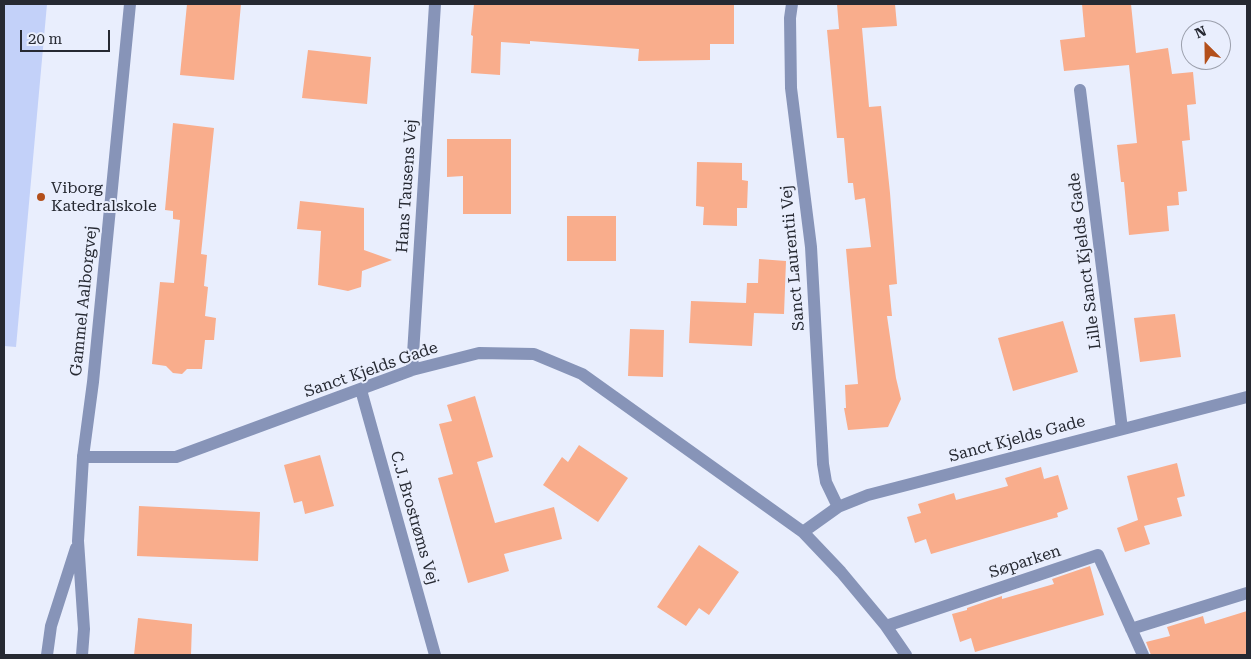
<!DOCTYPE html>
<html>
<head>
<meta charset="utf-8">
<style>
  body { margin:0 }
  #map { position:relative; width:1251px; height:659px; overflow:hidden; background:#e9eefd; font-family:"Roboto Serif",serif }
  canvas { display:block }
  .frame { position:absolute; inset:0; border:5px solid #262932; pointer-events:none }
  .north { position:absolute; left:1181px; top:20px; width:50px; height:50px; box-sizing:border-box; background:#e9eefd; border:1px solid #9b9fac; border-radius:50%; rotate:337deg; font-size:14px; font-weight:700; line-height:20px; text-align:center; color:#262932 }
  .north::after { content:''; display:block; margin:auto; width:18px; height:22px; background:#b34f1b; clip-path:polygon(50% 0,100% 100%,50% 72%,0 100%) }
  .scale { position:absolute; left:20px; top:30px; width:90px; height:22px; box-sizing:border-box; border:2px solid #262932; border-top:0; padding-left:6px; font-size:15px; line-height:18px; white-space:nowrap; color:#262932; -webkit-text-stroke:4px #e9eefd; paint-order:stroke }
</style>
</head>
<body>
<div id="map">
<canvas width="1251" height="659"></canvas>
<div class="frame"></div>
<div class="north">N</div>
<div class="scale">20 m</div>
</div>
<script>
const ctx = document.querySelector('canvas').getContext('2d');
ctx.lineJoin = 'round';
function fill(path, color) { ctx.fillStyle = color; ctx.fill(path, 'evenodd'); }
const toPath = rows => new Path2D(rows.map(r => 'M' + r).join(''));
function trace(path, color, width, dash) { ctx.strokeStyle = color; ctx.lineWidth = width; ctx.lineCap = dash ? 'butt' : 'round'; ctx.setLineDash(dash || []); ctx.stroke(path); }
function label(font, color, halo, rows, align = 'center') {
  ctx.font = font + ' "Roboto Serif",serif'; ctx.lineWidth = 4; ctx.setLineDash([]); ctx.textBaseline = 'middle'; ctx.strokeStyle = halo; ctx.fillStyle = color; for (const [text, x, y, turn = 0] of rows) {
    ctx.save(); ctx.translate(x, y); ctx.rotate((+turn || 0) * Math.PI / 180); ctx.textAlign = isNaN(turn) ? turn : align; if (halo) ctx.strokeText(text, 0, 0); ctx.fillText(text, 0, 0); ctx.restore();
  }
}
const green = toPath([
  [4,4,47,4,16,347,4,346]
]);
const building = toPath([
  [187,4,241,4,234,80,180,75],
  [474,4,734,4,734,44,710,44,710,60,638,61,639,49,530,41,530,44,501,42,500,75,471,73,473,36,471,35],
  [837,4,895,4,897,26,862,28,869,107,881,106,890,193,897,284,889,285,892,316,887,316,896,378,901,399,888,427,848,430,844,408,846,408,845,385,858,384,846,249,871,247,865,198,855,200,853,183,848,183,844,138,837,138,827,30,839,29],
  [1082,4,1131,4,1136,53,1168,48,1172,74,1193,72,1196,104,1187,105,1190,140,1182,141,1187,191,1178,192,1179,205,1167,206,1169,231,1129,235,1124,182,1121,182,1117,145,1137,143,1129,65,1064,71,1060,40,1085,37],
  [308,50,371,57,367,104,302,98],
  [173,123,214,128,201,254,207,255,204,286,208,287,205,316,216,318,214,340,205,340,202,369,187,369,182,374,173,373,166,366,152,364,160,282,174,283,180,220,173,219,173,211,165,210],
  [447,139,511,139,511,214,463,214,463,176,447,177],
  [697,162,742,163,742,180,748,181,747,208,737,208,737,226,703,225,704,207,696,206],
  [300,201,364,208,364,250,392,260,362,271,361,287,348,291,318,285,321,231,297,229],
  [567,216,616,216,616,261,567,261],
  [759,259,786,261,784,314,754,313,752,346,689,343,691,301,746,303,747,283,758,283],
  [1175,314,1181,357,1140,362,1134,318],
  [1063,321,1078,372,1013,391,998,338],
  [630,329,664,330,663,377,628,376],
  [475,396,493,457,477,462,495,523,554,507,562,539,504,554,509,571,468,583,438,478,453,474,439,424,452,421,447,405],
  [579,445,628,478,598,522,543,485,562,457,568,462],
  [320,455,334,506,305,514,302,501,294,503,284,465],
  [1177,463,1185,496,1177,498,1182,516,1144,526,1150,544,1125,552,1117,528,1138,520,1127,476],
  [1041,467,1044,479,1058,475,1068,509,1057,513,1058,517,931,554,926,539,915,543,907,517,921,513,918,504,954,493,956,500,1008,486,1005,478],
  [139,506,260,512,258,561,137,556],
  [699,545,739,572,709,615,699,608,686,626,657,607],
  [1090,566,1104,615,975,652,971,638,960,642,952,614,967,610,967,608,1002,596,1002,599,1054,584,1052,579],
  [1247,611,1247,655,1151,655,1146,642,1170,636,1167,627,1203,616,1205,624],
  [138,618,192,624,191,655,134,655]
]);
const minor = toPath([
  [792,4,790,18,791,88,811,247,823,464,826,482,838,507],
  [1080,90,1122,429],
  [412,370,435,4],
  [361,390,435,655],
  [83,457,176,457,412,370,479,353,534,354,582,374,803,532,841,572,886,626,906,655],
  [803,532,838,507,868,495,1247,397],
  [886,626,1098,555,1143,655],
  [1131,629,1247,593]
]);
const tertiary = toPath([
  [47,655,51,626,76,548],
  [82,655,84,629,78,541,83,457,93,382,130,4]
]);
const markers = [
  [41,197,5,"#b34f1b"]
];
const streetNames = [
  ["Hans Tausens Vej",407,186,-86],
  ["Sanct Laurentii Vej",793,258,-95],
  ["Lille Sanct Kjelds Gade",1085,261,-97],
  ["Gammel Aalborgvej",84,301,-84],
  ["Sanct Kjelds Gade",371,370,-19],
  ["Sanct Kjelds Gade",1017,439,-15],
  ["C.J. Brostrøms Vej",414,518,74],
  ["Søparken",1025,562,-18]
];
const poiNames = [
  ["Viborg",51,188],
  ["Katedralskole",51,206]
];
fill(green, '#c3d1f9');
fill(building, '#f9ad8c');
trace(minor, '#8794b8', 12);
trace(tertiary, '#8794b8', 12);
for (const [x, y, r, color] of markers) { const dot = new Path2D(); dot.arc(x, y, r, 0, 2 * Math.PI); ctx.fillStyle = color; ctx.fill(dot); trace(dot, '#e9eefd', 2); }
label('16px', '#262932', '#e9eefd', streetNames);
label('16px', '#262932', '#e9eefd', poiNames, 'left');
</script>
</body>
</html>
